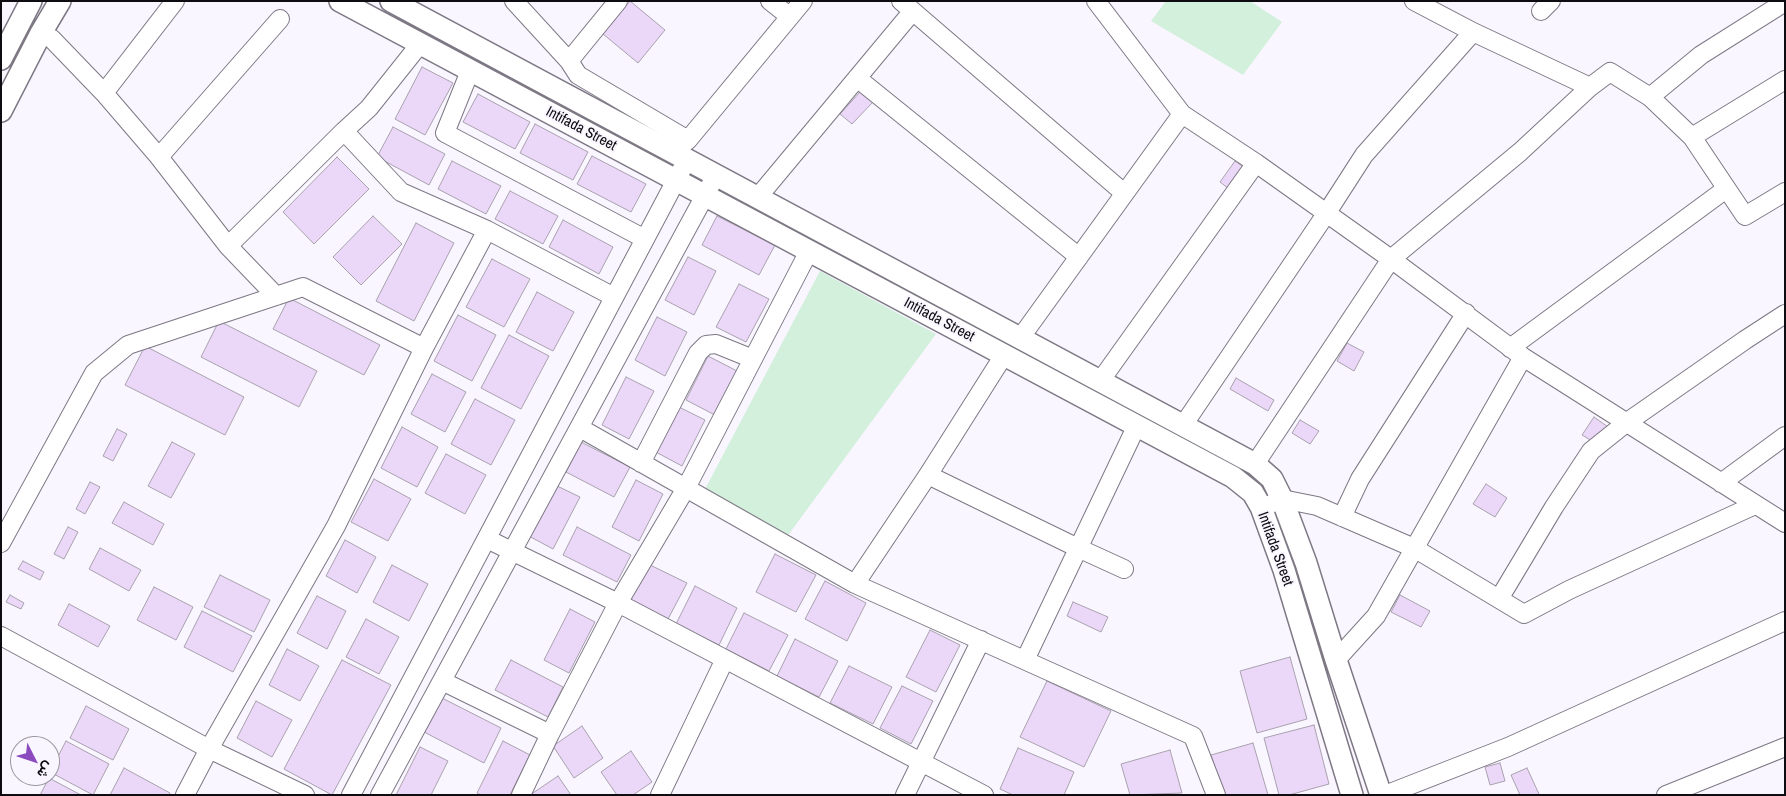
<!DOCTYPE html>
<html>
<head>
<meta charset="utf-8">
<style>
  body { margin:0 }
  #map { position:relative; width:1786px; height:796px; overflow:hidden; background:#f9f6ff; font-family:"Archivo Narrow",Vazirmatn,sans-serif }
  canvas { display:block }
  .frame { position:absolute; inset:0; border:2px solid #0e0c10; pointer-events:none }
  .north { position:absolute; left:10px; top:736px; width:50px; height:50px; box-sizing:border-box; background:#f9f6ff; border:1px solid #9b989f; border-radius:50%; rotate:131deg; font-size:14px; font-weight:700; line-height:20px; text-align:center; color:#0e0c10 }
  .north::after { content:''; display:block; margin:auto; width:18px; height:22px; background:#8c4abf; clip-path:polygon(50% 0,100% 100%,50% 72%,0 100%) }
</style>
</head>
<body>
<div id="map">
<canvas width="1786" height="796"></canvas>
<div class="frame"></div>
<div class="north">ش</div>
</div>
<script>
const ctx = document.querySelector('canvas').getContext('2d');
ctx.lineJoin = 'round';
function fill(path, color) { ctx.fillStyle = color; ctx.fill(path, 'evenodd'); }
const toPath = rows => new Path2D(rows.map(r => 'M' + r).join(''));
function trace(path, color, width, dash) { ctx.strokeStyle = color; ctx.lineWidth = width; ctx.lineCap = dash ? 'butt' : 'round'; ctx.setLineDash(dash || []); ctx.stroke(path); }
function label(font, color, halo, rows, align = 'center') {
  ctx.font = font + ' "Archivo Narrow",sans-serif'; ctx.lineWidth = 4; ctx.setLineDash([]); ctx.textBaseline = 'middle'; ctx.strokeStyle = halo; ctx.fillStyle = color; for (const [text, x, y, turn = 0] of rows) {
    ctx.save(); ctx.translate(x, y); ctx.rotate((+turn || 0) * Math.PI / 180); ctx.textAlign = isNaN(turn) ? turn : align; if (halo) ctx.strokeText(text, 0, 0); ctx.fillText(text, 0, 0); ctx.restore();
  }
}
const green = toPath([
  [1166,1,1250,1,1282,22,1243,75,1151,21],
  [820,271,936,334,786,538,704,491]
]);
const building = toPath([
  [630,1,665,30,638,63,603,34,630,1],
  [422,67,453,83,425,135,395,119,422,67],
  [861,91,873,102,852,124,840,114,861,91],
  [478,94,530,122,515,149,463,122,478,94],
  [535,124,588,152,573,180,520,153,535,124],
  [393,127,445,154,429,185,377,157,393,127],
  [592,156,646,184,631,212,577,184,592,156],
  [337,157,369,189,314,244,283,212,337,157],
  [452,161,501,186,486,214,438,189,452,161],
  [1235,161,1249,171,1233,192,1220,182,1235,161],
  [510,191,558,216,543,244,495,219,510,191],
  [373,216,402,244,361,285,333,257,373,216],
  [717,216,775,245,759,275,702,245,717,216],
  [563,220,613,247,599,274,549,247,563,220],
  [416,223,454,243,414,321,376,301,416,223],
  [688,257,716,271,694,315,665,300,688,257],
  [492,259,530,279,504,327,466,307,492,259],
  [739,284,769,299,746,342,716,327,739,284],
  [537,292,574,312,553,351,516,332,537,292],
  [289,298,380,345,364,375,273,329,289,298],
  [458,315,496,335,472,381,434,361,458,315],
  [657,317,687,332,665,376,635,360,657,317],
  [219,321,317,371,299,407,201,357,219,321],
  [509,335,549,356,521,409,481,388,509,335],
  [1347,343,1364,352,1354,371,1337,361,1347,343],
  [145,346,244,397,225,435,125,385,145,346],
  [708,356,737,371,715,415,686,400,708,356],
  [432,374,466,392,445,432,411,414,432,374],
  [626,377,654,391,629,439,602,425,626,377],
  [1236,378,1274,400,1268,411,1230,389,1236,378],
  [475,399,515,420,491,465,451,444,475,399],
  [675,405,705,420,682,466,652,450,675,405],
  [1594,417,1608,427,1597,444,1582,435,1594,417],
  [1300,420,1319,431,1310,444,1292,433,1300,420],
  [402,427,438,447,417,487,381,468,402,427],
  [117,429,127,434,113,461,103,456,117,429],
  [172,442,195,454,171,498,148,486,172,442],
  [581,442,630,467,614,497,566,472,581,442],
  [446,454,486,475,465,514,425,493,446,454],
  [374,479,411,499,388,541,351,522,374,479],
  [636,480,663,494,639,541,612,527,636,480],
  [90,482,100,487,85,514,76,509,90,482],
  [553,484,580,497,553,549,527,535,553,484],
  [1486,484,1507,498,1495,517,1473,504,1486,484],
  [124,502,164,524,153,545,112,523,124,502],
  [68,527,78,532,64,559,54,554,68,527],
  [577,527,631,555,617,582,563,555,577,527],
  [345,540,376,557,357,593,326,576,345,540],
  [100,548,141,570,129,591,89,569,100,548],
  [775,554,816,575,796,612,756,592,775,554],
  [23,561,44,572,40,580,18,569,23,561],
  [646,563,687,583,668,619,628,599,646,563],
  [392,565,428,584,409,621,373,602,392,565],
  [220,575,270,600,254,632,204,607,220,575],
  [825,581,866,603,847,641,805,619,825,581],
  [695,586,737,608,719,645,676,624,695,586],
  [154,587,193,607,176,640,137,620,154,587],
  [10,595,24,603,21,609,6,602,10,595],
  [1400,595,1430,611,1421,627,1391,612,1400,595],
  [317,596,346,611,327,649,297,633,317,596],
  [1073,602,1108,617,1101,632,1067,616,1073,602],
  [69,604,110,626,98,647,58,625,69,604],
  [570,609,595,622,569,673,544,660,570,609],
  [202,611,252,636,233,672,184,647,202,611],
  [744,613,788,635,769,671,726,649,744,613],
  [366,619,399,637,379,674,346,657,366,619],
  [930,630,960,645,936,692,906,677,930,630],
  [795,639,838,661,819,697,777,676,795,639],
  [287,649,319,666,300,701,269,685,287,649],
  [1290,657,1307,719,1257,733,1240,671,1290,657],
  [342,660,391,685,332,795,284,769,342,660],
  [511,660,563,687,548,717,495,690,511,660],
  [849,666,892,687,873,724,830,703,849,666],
  [1047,681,1111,711,1084,767,1020,737,1047,681],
  [902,686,933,701,911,744,880,728,902,686],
  [442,698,501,728,484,763,424,732,442,698],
  [256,701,292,720,272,757,237,738,256,701],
  [86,706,129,729,113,760,70,738,86,706],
  [1314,725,1329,784,1289,795,1279,795,1264,738,1314,725],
  [582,726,603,758,574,778,553,746,582,726],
  [66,741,109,764,93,795,50,772,66,741],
  [503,741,530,755,510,795,481,795,477,793,503,741],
  [1253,743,1268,795,1223,795,1211,755,1253,743],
  [420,747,448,761,431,795,396,795,420,747],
  [1018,748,1074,772,1064,795,1013,795,1000,789,1018,748],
  [1170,750,1182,793,1130,795,1121,764,1170,750],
  [631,751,652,782,633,795,617,795,601,772,631,751],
  [1500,763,1505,781,1490,785,1485,767,1500,763],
  [124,768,170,793,169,795,110,795,124,768],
  [1527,768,1539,794,1536,795,1520,795,1511,775,1527,768],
  [558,776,571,795,530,795,558,776],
  [49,778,81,795,40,795,49,778]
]);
const minor = toPath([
  [514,1,569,61,618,1],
  [770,1,789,16],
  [901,1,1124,193],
  [1096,1,1182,114,1256,163,1391,259,1523,357,1785,523],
  [1414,1,1473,32,1590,87],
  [1541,11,1551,1],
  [41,33,52,39,104,93,159,157,228,246],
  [569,61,578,75,688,140],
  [470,71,445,133,645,239],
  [857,78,1079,257],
  [104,93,175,1],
  [1650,97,1701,55,1785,2],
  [344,131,401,192,487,230],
  [1692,137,1785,80],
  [674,152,688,140,803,1],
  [159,157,280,19],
  [758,197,912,12],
  [276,296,228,246,344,131,369,108,420,44],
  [1021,337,1182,114],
  [1510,348,1726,189],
  [1101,380,1256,163],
  [1184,424,1326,214,1364,155,1473,32],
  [580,428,855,584,1193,736,1216,795],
  [641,463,698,353,706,345,716,344,753,359],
  [1255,464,1391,259,1520,152,1590,87,1610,72,1650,97,1692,137,1745,216,1785,192],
  [928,475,1078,548,1124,569],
  [1721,483,1785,436],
  [1273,503,1282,499,1317,506,1414,548,1524,614,1569,590,1755,505],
  [1342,517,1360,479,1466,313],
  [487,539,618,603,984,795],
  [1,543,94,373,128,345,303,287,424,348],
  [855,584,928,475,1004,355],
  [1499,599,1554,507,1591,451,1626,423,1745,340,1785,314],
  [1,636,209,749,305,795],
  [1025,660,1137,425],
  [1336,660,1376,616,1523,357],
  [442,681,550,734],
  [185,795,209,749,336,526,424,348,487,230,614,297],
  [351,795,682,169],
  [380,795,716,175],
  [521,795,550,734,618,603,686,488,809,251],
  [660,795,725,659],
  [905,795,981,640],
  [1385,795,1508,747,1785,621],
  [1666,795,1785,747]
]);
const major = toPath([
  [340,1,1233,477,1253,493,1261,507,1284,570,1352,795],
  [391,1,1255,464,1272,479,1282,499,1306,563,1336,660,1381,795],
  [1,59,31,1],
  [1,111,41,33,60,1]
]);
const streetNames = [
  ["Intifada Street",581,129,28],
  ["Intifada Street",939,320,28],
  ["Intifada Street",1275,549,70]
];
fill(green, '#d2f0dc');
fill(building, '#ebd8f8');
trace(building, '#a9a1ae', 1);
trace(minor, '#7d7884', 20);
trace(major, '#7d7884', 24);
trace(minor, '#fff', 18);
trace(major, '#fff', 21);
label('15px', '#0e0c10', '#f9f6ff', streetNames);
</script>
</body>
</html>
